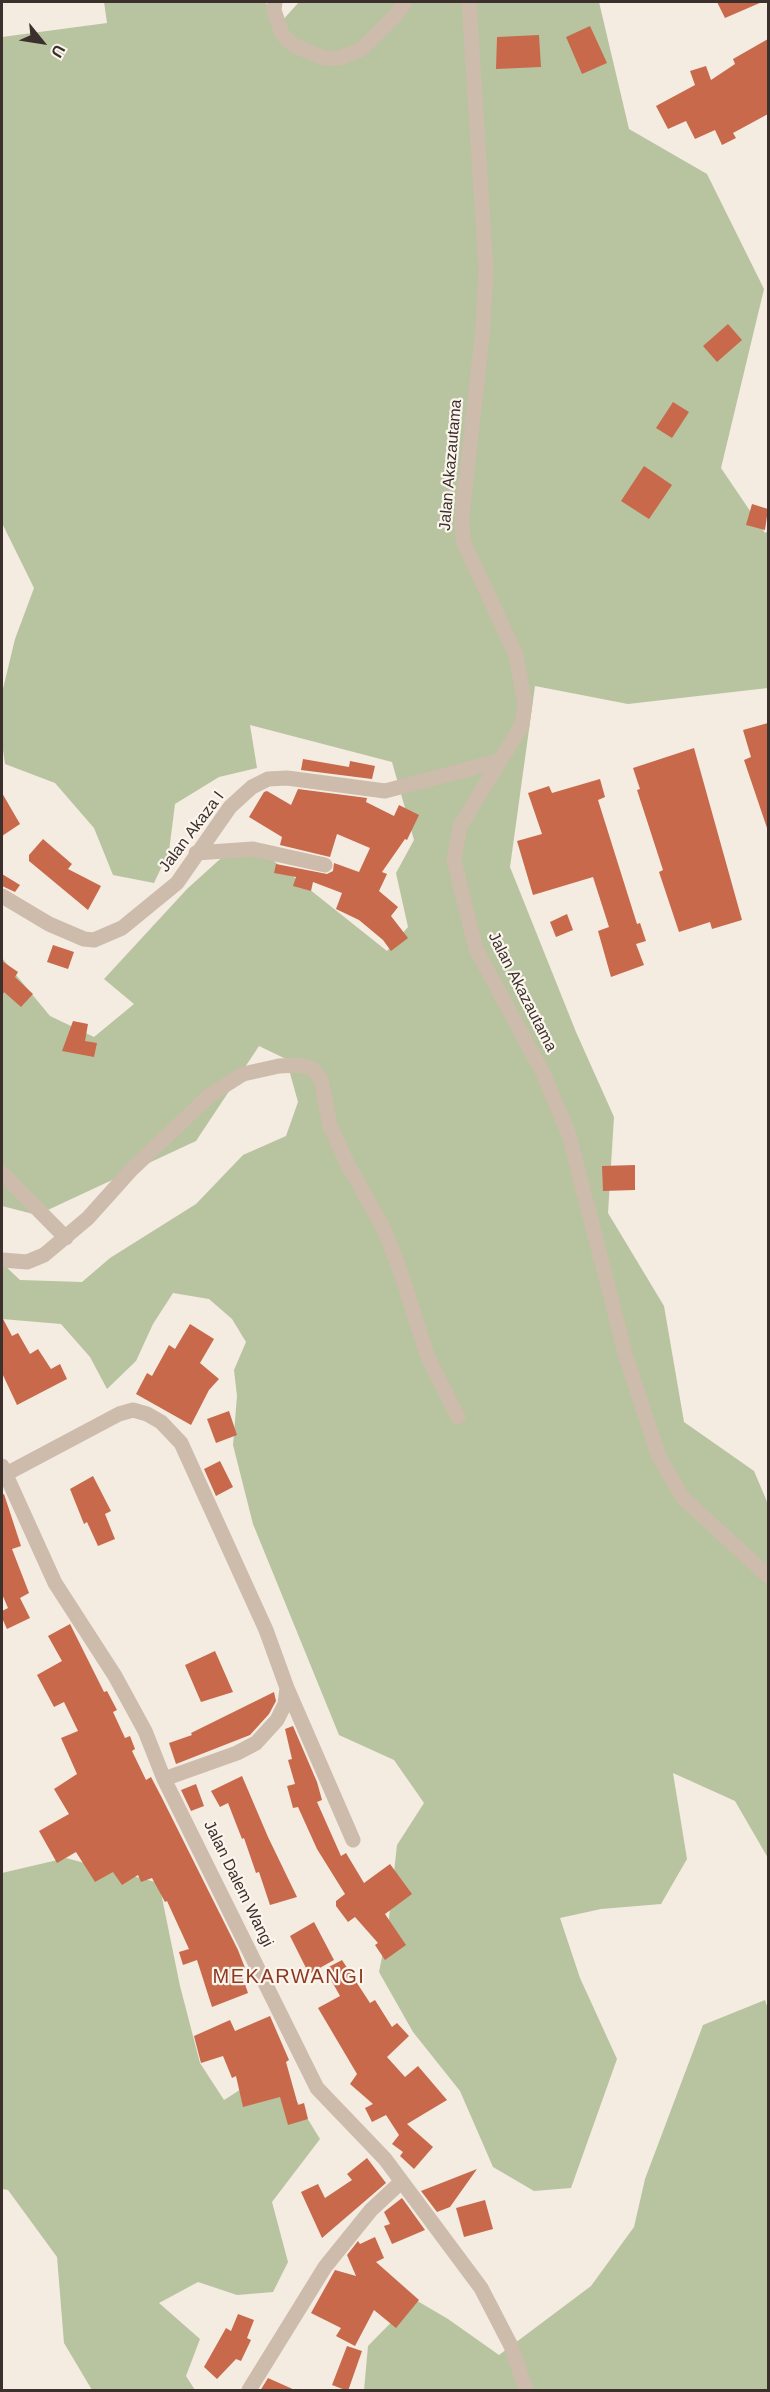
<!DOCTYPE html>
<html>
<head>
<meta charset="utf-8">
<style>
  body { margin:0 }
  #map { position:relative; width:770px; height:2392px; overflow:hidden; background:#f4ebe1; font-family:Arial,sans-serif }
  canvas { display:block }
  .frame { position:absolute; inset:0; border:3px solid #3b302b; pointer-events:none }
  .north { position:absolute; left:12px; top:12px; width:60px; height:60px; -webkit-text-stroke:4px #fbf5ee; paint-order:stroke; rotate:120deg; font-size:16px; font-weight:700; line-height:24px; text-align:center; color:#3b302b }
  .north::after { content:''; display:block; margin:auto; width:21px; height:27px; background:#3b302b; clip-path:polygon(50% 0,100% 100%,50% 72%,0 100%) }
</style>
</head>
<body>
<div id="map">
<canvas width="770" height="2392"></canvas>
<div class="frame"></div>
<div class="north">U</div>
</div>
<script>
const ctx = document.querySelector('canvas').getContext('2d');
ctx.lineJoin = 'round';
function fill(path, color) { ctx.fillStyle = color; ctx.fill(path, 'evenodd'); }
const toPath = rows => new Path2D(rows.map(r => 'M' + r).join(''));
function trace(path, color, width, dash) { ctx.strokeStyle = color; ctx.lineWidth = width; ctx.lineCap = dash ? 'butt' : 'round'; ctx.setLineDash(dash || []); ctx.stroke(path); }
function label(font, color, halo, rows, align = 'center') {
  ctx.font = font + ' Arial,sans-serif'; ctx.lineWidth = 4.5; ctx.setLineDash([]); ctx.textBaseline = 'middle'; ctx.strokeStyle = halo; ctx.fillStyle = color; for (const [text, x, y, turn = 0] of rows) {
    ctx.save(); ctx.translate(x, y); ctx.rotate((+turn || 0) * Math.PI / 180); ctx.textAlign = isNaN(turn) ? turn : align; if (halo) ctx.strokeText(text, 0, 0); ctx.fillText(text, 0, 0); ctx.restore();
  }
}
const green = toPath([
  [104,2,265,2,281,22,299,2,599,2,629,129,707,174,764,289,721,468,765,533,768,531,768,688,628,704,535,686,510,867,576,1032,614,1117,608,1213,664,1306,684,1422,754,1471,768,1504,768,1858,735,1801,673,1773,687,1859,661,1904,601,1909,560,1918,580,1978,617,2059,571,2188,534,2191,493,2167,460,2091,413,2032,379,1972,388,1927,397,1845,424,1803,394,1760,339,1735,253,1524,233,1445,237,1396,234,1370,246,1342,232,1319,209,1299,173,1293,153,1324,136,1361,107,1389,90,1357,61,1324,2,1319,2,1263,20,1280,82,1282,110,1258,196,1204,243,1155,286,1136,298,1102,286,1059,259,1046,196,1141,37,1215,2,1206,2,958,50,1016,94,1037,134,1004,104,979,187,889,229,851,270,858,387,951,408,927,396,873,414,840,392,762,250,725,257,768,219,777,175,804,169,851,154,883,113,875,94,828,55,783,5,764,2,743,2,693,15,639,34,588,2,523,2,37,107,23],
  [66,1858,159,1883,180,1986,200,2063,224,2100,265,2074,288,2087,320,2139,272,2202,288,2262,273,2292,237,2295,198,2282,159,2303,200,2339,186,2376,195,2390,92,2390,64,2343,57,2257,8,2190,2,2189,2,1873],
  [765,2000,768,2009,768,2390,364,2390,368,2346,414,2299,448,2319,499,2355,591,2286,634,2227,645,2179,703,2025]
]);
const building = toPath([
  [717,2,762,2,725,18],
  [590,26,607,63,582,74,566,37],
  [539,35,541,67,496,69,497,37],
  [768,39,768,114,733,133,736,138,722,145,715,130,695,139,686,121,668,129,656,106,695,85,690,71,706,66,711,80,735,64,733,59],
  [728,324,742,340,717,362,703,346],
  [673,402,689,412,672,438,656,428],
  [644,466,672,485,649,519,621,501],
  [752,504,768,509,765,530,746,525],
  [768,723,768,828,767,828,744,760,751,757,743,730],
  [694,748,742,920,712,929,710,922,679,932,659,872,663,870,637,790,640,789,633,768],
  [303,759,349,767,350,761,375,766,372,779,301,770],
  [600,779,605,797,598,800,637,924,640,923,646,941,636,944,644,965,611,977,598,931,609,927,593,877,533,895,517,841,542,834,528,793,549,786,552,793],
  [298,789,367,798,366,802,394,816,399,805,419,815,407,840,405,839,382,872,387,874,379,891,398,907,391,916,408,938,391,951,383,940,359,920,336,909,342,893,313,882,311,891,293,886,296,877,274,873,276,864,327,874,333,871,334,863,359,872,370,848,337,834,330,857,280,845,282,837,249,817,264,792,267,791,291,805],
  [2,793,20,824,2,836],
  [43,839,72,864,68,869,101,886,88,910,29,861,29,855],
  [2,874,20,885,15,892,2,886],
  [567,914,573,930,556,937,550,922],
  [53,945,74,952,68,969,47,962],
  [2,961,18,972,15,977,33,994,21,1007,4,992,2,996],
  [73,1021,88,1024,85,1041,97,1043,94,1057,62,1051],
  [635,1165,635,1190,603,1191,602,1166],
  [2,1317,12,1336,18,1333,30,1354,38,1349,51,1369,60,1364,67,1379,17,1405,2,1373],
  [190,1324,214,1339,200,1363,219,1379,209,1390,191,1425,136,1394,147,1373,152,1376,169,1345,175,1349],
  [229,1411,237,1435,216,1443,207,1419],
  [220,1461,233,1487,216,1496,204,1469],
  [93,1476,111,1511,105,1514,115,1539,98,1546,87,1522,84,1524,70,1489],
  [4,1494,21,1546,12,1549,29,1593,20,1598,30,1618,7,1629,2,1618,2,1611,8,1608,2,1594,2,1495],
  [70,1624,104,1692,107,1691,117,1710,113,1712,125,1738,130,1736,135,1749,132,1751,146,1780,151,1777,162,1798,238,1950,245,1968,240,1970,248,1993,212,2007,197,1960,183,1965,179,1952,189,1949,167,1901,165,1902,152,1878,141,1882,138,1875,122,1885,113,1872,95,1882,76,1852,57,1863,39,1831,69,1814,54,1789,77,1774,61,1738,78,1731,64,1702,54,1707,37,1675,62,1661,48,1636],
  [215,1651,233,1692,201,1702,185,1665],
  [274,1692,276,1701,269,1714,250,1735,176,1764,169,1743,192,1735,191,1733],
  [293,1726,317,1782,322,1800,317,1802,341,1856,346,1853,364,1883,390,1864,412,1894,385,1914,406,1945,385,1960,375,1945,378,1943,355,1917,348,1922,336,1906,336,1901,345,1894,317,1849,298,1807,293,1808,287,1786,295,1784,288,1760,292,1759,285,1729],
  [242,1776,268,1837,297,1897,270,1905,259,1872,256,1873,244,1838,242,1839,228,1803,220,1807,211,1791],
  [196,1784,204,1806,191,1811,181,1790],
  [314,1922,334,1960,309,1974,290,1936],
  [342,1960,370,2003,375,2000,392,2027,397,2023,409,2036,387,2057,405,2077,418,2066,447,2100,407,2124,433,2147,414,2169,400,2156,403,2152,392,2144,399,2135,386,2115,372,2122,365,2108,373,2104,350,2084,357,2074,318,2008,340,1996,325,1969],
  [270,2016,289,2060,286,2062,298,2105,304,2103,308,2119,288,2125,280,2097,243,2107,236,2076,232,2078,223,2056,201,2063,194,2036,230,2020,235,2031],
  [367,2158,386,2183,322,2238,301,2192,318,2184,325,2198,352,2180,347,2174],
  [477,2169,450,2207,437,2212,421,2191],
  [402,2198,425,2230,392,2244,384,2226,390,2224,384,2212],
  [485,2200,493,2229,464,2237,456,2208],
  [375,2237,384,2258,376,2262,419,2300,396,2328,374,2310,355,2346,336,2336,341,2328,311,2313,335,2270,356,2276,347,2255,358,2241,360,2244],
  [238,2314,254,2320,247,2338,251,2340,241,2361,236,2359,217,2379,204,2367,226,2328,231,2331],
  [347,2346,362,2351,348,2391,332,2385],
  [268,2378,297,2391,260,2391]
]);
const minor = toPath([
  [275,2,274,10,282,34,293,45,324,58,340,58,362,49,397,14,405,2],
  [469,2,486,269,483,328,462,516,463,541,516,655,525,703,522,725,460,826,454,860,476,949,544,1075,569,1135,627,1360,659,1457,683,1498,768,1576],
  [196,853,253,849,325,865],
  [2,896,49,924,84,939,94,940,122,928,177,883,230,807,252,787,268,779,287,778,385,791,499,761],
  [2,1173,66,1238],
  [2,1260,27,1262,44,1255,88,1218,131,1170,210,1095,243,1074,279,1066,299,1065,312,1068,321,1079,330,1126,348,1165,384,1229,400,1270,427,1355,458,1417],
  [2,1466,55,1583,115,1676,145,1731,164,1779,317,2088,385,2159,481,2288,511,2346,526,2390],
  [6,1474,119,1414,133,1410,147,1414,161,1422,181,1443,266,1630,287,1688,285,1704,277,1720,256,1743,237,1753,164,1779],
  [287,1688,353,1840],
  [249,2390,325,2267,371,2210,401,2182]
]);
const streetNames = [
  ["Jalan Akazautama",451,465,-85],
  ["Jalan Akaza I",192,832,-53],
  ["Jalan Akazautama",522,992,63],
  ["Jalan Dalem Wangi",238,1884,64]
];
const quarterNames = [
  ["MEKARWANGI",289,1977]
];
fill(green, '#b8c4a0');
fill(building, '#c8694b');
trace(minor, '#cdbbac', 15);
label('16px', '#3b302b', '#fbf5ee', streetNames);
ctx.letterSpacing = '1.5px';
label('20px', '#8c3b22', '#fbf5ee', quarterNames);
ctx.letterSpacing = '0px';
</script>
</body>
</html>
